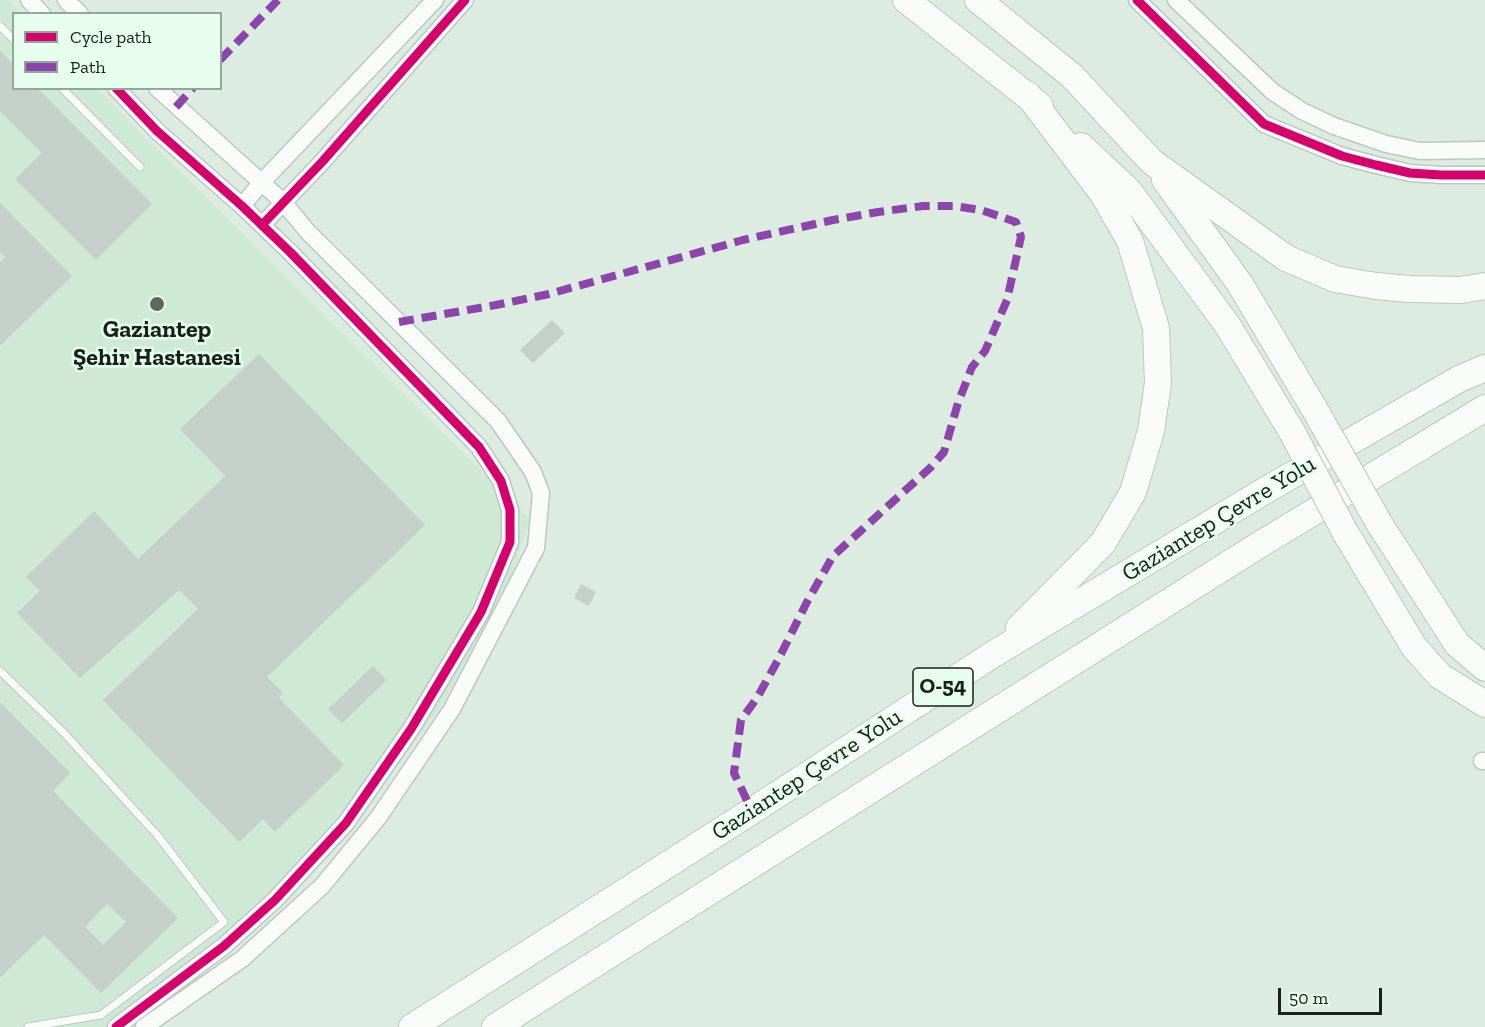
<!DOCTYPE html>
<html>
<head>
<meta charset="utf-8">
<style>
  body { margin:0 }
  #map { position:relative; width:1485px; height:1027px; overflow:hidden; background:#dcece1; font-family:"Zilla Slab",serif }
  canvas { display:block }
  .legend { position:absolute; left:12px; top:12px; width:210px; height:78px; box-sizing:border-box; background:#e7feee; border:2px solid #94a699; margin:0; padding:8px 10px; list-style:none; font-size:18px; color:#17211a }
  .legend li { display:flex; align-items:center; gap:12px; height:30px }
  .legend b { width:30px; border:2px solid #94a699 }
  .scale { position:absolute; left:1278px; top:988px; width:104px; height:27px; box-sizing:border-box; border:3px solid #17211a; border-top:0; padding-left:8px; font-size:18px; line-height:21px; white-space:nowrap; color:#17211a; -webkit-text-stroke:4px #e7feee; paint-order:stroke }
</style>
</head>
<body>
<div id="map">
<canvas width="1485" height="1027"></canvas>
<ul class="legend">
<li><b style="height:8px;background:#d6006c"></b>Cycle path</li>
<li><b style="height:8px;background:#8e44ad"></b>Path</li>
</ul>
<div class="scale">50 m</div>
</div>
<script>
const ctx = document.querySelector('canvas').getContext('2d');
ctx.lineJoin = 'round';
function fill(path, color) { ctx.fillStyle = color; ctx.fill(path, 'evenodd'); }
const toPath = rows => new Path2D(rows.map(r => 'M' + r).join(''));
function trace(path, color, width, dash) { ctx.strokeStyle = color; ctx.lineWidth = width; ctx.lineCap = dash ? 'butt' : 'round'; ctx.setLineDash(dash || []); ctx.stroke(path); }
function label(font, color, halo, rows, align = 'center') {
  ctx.font = font + ' "Zilla Slab",serif'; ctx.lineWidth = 5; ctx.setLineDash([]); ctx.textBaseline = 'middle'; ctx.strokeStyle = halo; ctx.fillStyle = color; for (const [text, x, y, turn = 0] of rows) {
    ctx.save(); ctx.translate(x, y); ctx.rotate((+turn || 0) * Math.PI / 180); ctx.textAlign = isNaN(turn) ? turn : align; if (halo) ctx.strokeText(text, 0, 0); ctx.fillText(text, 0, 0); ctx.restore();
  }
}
const built = toPath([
  [0,0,8,0,21,13,14,14,14,88,97,89,530,519,510,580,441,706,390,775,328,852,113,1027,0,1027]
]);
const building = toPath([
  [0,51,14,65,14,88,37,88,152,204,96,260,15,179,42,153,0,111],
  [0,203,72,276,0,346,0,263,5,257,0,252],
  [552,320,565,333,533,363,520,350],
  [259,354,425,525,267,677,283,693,279,698,344,765,275,832,263,819,239,842,103,700,198,609,179,590,80,678,17,613,40,591,26,577,94,511,138,559,225,476,180,429],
  [581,584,596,592,589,606,574,598],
  [373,666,387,680,342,723,328,709],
  [0,702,70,773,53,791,178,918,101,993,44,935,0,978],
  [107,904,126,922,103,945,85,927]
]);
const service = toPath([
  [0,26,14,40],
  [62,88,140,167],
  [0,671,64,733,158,836,224,922,101,1015,28,1027]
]);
const tertiary = toPath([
  [29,0,42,14],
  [66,0,80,14],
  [1137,0,1264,124,1342,156,1376,165,1410,173,1441,175,1485,175],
  [1176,0,1273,92,1302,111,1334,126,1386,144,1420,151,1485,150],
  [242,206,261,183,435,0],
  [262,225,322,162,465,0],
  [1482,761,1485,761],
  [116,1027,224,946,275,900,346,823,411,729,481,612,510,542,510,510,501,481,479,447,290,252,242,206,157,131,116,88],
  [144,1027,242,959,322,886,378,818,452,709,536,548,541,493,533,472,498,421,308,232,283,202,157,88]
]);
const motorway = toPath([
  [906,0,1040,106],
  [978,0,1072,76,1152,162,1286,258,1335,279,1376,286,1409,289,1461,290,1485,286],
  [1081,146,1129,191,1228,326,1292,432],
  [1165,180,1240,284,1314,408],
  [1379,523,1457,644,1485,668],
  [1345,532,1414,647,1440,676,1485,704],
  [1019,628,1103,543,1133,492,1151,431,1158,383,1156,328,1130,241,1103,194,1028,95],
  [412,1027,752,811,992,655,1266,490,1459,379,1485,368],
  [495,1027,1259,545,1485,408]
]);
const motorwayBridge = toPath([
  [1314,408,1379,523],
  [1292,432,1345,532]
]);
const quiet = toPath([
  [220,60,278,0],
  [176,107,193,88],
  [399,322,496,305,549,294,743,240,833,220,878,212,923,206,954,206,981,210,1016,222,1021,237,1007,300,985,351,972,367,958,403,944,452,930,468,833,556,807,602,778,660,757,698,741,720,734,773,752,811]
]);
const cycleway = toPath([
  [1137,0,1264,124,1342,156,1376,165,1410,173,1441,175,1485,175],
  [262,225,322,162,465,0],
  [116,1027,224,946,275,900,346,823,411,729,481,612,510,542,510,510,501,481,479,447,290,252,242,206,157,131,116,88]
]);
const markers = [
  [157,304,8,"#5c6860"]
];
const shields = [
  [943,687,60]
];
const shieldNames = [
  ["O-54",943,687]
];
const poiNames = [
  ["Gaziantep",157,330],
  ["Şehir Hastanesi",157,358]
];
const streetNames = [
  ["Gaziantep Çevre Yolu",1219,519,-31],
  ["Gaziantep Çevre Yolu",807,775,-33]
];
fill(built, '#cfe9d7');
fill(building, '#c4d0c8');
trace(service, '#bcc8c0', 9);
trace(tertiary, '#bcc8c0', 19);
trace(motorway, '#bcc8c0', 28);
trace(service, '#fafcfa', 7);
trace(tertiary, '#fafcfa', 16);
trace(motorway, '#fafcfa', 26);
trace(motorwayBridge, '#bcc8c0', 28, []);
trace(motorwayBridge, '#fafcfa', 26);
trace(quiet, '#8e44ad', 8, [15, 8]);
trace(cycleway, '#d6006c', 9);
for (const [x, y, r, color] of markers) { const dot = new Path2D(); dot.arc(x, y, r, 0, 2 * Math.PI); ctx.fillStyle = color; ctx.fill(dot); trace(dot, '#e7feee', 2); }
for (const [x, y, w] of shields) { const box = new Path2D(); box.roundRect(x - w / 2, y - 19, w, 38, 4.5); ctx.fillStyle = '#e7feee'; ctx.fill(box); trace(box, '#17211a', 1.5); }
label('bold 22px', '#17211a', null, shieldNames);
label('bold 24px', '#17211a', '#e7feee', poiNames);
label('24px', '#17211a', '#e7feee', streetNames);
</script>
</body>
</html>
